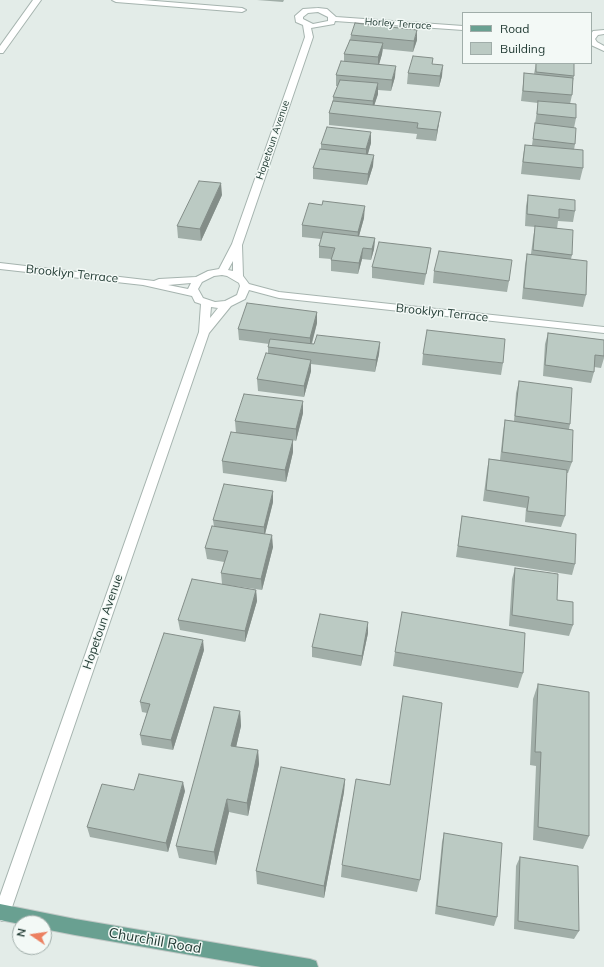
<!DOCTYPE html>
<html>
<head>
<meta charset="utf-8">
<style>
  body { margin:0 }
  #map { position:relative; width:604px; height:967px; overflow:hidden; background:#e3ece8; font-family:Mulish,sans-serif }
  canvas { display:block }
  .legend { position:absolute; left:462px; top:12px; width:130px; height:52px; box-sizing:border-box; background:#f3f9f6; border:1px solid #a0ada9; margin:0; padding:5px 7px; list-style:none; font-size:12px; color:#233c35 }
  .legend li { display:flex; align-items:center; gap:8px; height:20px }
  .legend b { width:20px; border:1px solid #a0ada9 }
  .north { position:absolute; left:12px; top:915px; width:40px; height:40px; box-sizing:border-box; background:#f3f9f6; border:1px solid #a0ada9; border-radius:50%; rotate:283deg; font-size:11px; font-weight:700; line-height:16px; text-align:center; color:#233c35 }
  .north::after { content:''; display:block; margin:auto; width:14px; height:18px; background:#ec8060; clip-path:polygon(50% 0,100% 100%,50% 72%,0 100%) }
</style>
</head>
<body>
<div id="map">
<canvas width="604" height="967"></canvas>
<ul class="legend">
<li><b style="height:5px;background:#69a091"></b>Road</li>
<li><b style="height:11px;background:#bbcac3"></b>Building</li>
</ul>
<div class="north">N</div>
</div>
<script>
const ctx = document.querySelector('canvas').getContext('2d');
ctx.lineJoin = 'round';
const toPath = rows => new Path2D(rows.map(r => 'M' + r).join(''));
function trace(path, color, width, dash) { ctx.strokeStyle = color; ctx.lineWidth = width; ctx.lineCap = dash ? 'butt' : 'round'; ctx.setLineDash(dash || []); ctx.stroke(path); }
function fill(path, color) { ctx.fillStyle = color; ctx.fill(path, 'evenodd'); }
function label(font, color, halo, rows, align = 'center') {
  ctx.font = font + ' Mulish,sans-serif'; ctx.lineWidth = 3; ctx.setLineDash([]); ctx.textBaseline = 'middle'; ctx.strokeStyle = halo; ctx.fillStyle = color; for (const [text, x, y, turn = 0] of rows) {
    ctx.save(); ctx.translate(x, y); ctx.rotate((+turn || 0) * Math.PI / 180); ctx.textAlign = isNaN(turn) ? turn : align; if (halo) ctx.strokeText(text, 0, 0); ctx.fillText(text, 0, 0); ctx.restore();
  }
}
const street = toPath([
  [33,0,41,0,3,53,0,53,0,46,33,0],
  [112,0,143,0,242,8,246,10,242,12,116,2,112,0],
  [318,8,327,9,336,17,463,26,463,30,335,21,334,24,311,28,313,37,242,245,243,276,249,284,279,292,604,327,604,333,279,298,249,290,245,299,231,306,209,333,10,913,8,919,2,921,0,920,0,896,199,332,201,304,195,302,192,296,143,285,0,269,0,263,154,281,159,279,196,277,208,271,219,269,232,244,305,37,303,25,296,22,295,16,303,9,318,8],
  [318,12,328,17,328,21,313,24,303,19,303,17,308,13,318,12],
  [233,261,233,271,228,270,233,261],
  [222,275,227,276,239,283,240,286,237,295,225,301,215,302,203,298,198,289,202,282,214,276,222,275],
  [191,283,188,289,168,285,191,283],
  [211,307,218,308,210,318,211,307],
  [604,30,604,34,598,35,595,39,597,42,604,46,604,51,591,45,591,34,593,31,604,30]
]);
const primary = toPath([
  [0,904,75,919,310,959,316,961,318,967,261,967,75,935,44,929,44,923,20,924,0,920,0,904]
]);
const wall = toPath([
  [257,0,284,0,283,2],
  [351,35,417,40,413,52,383,49,382,54,379,64,395,77,391,91,378,90,378,94,374,106,439,123,436,141,416,139,417,134,329,125,329,113,333,102,333,97,338,86,336,86,336,75,344,61,344,54,350,40],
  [433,58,432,64,442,76,439,87,407,84,408,73],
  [536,63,574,63,574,76,573,81,572,95,570,104,576,118,574,128,575,144,574,150,583,168,580,180,521,174,523,156,525,145,532,145,538,103,521,101,523,84,524,73,534,74],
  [371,143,368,154,373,166,367,185,313,179,313,168,321,149,321,144],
  [222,195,201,241,178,238,177,226],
  [528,195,575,211,573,222,558,221,557,229,572,255,571,259,586,295,583,307,522,299,525,265,527,254,531,254,533,238,535,227,525,226,526,206],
  [322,205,364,218,359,236,375,238,374,249,371,260,362,259,358,274,331,271,331,259,319,258,319,246,321,239,302,237,302,225],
  [431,248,429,260,424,285,372,278,372,267],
  [434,271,509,281,507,292,433,283],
  [317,312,317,323,312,344,380,342,379,354,375,372,311,364,311,371,304,397,258,391,257,379,268,354,268,347,269,344,239,340,238,329],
  [548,333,604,340,604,358,601,368,594,367,594,372,591,383,543,376,545,344],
  [423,354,503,363,501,375,422,365],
  [519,381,570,424,569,429,572,462,568,473,567,473,565,516,561,527,525,522,526,508,483,501,487,470,489,459,500,460,503,432,505,420,514,421,516,393],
  [303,413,296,441,293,440,293,452,286,482,223,473,222,461,236,433,235,421],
  [273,502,265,534,273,547,262,590,227,585,256,590,257,601,245,642,180,630,178,620,222,584,221,573,224,562,207,559,205,548,214,527,213,520],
  [462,516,575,564,572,575,456,557],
  [515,568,557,600,573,625,569,636,509,626,512,579],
  [368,633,361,666,312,657,312,647],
  [204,650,173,750,142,745,140,735,147,713,142,712,140,702],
  [395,652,523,673,518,688,393,666],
  [538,684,589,836,583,849,533,840,536,766,530,765,533,699],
  [240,711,241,726,236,747,258,750,259,764,248,816,229,812,216,865,179,858,176,846],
  [345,779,344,792,324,898,257,884,256,871],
  [185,791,168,852,90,837,87,827],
  [444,833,497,917,494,926,435,914,442,842],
  [520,857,579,931,574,939,514,929,516,866],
  [342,865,420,880,417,892,341,877]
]);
const shadedWall = toPath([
  [417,30,417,40,413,52,414,41],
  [383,43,382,54,378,68,378,57],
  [443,65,442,76,439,87,440,76],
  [396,66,395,77,391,91,392,80],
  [378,83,378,94,372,112,373,101],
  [441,112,439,123,436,141,437,130],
  [371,132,371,143,366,160,366,149],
  [374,155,373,166,367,185,368,174],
  [221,183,222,195,201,241,200,229],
  [365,206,364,218,357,243,358,232],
  [375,238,374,249,371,260,372,249],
  [363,248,362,259,358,274,359,263],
  [317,312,317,323,310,349,310,338],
  [380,342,379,354,375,372,376,360],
  [311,360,311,371,304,397,304,386],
  [303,401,303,413,296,441,296,429],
  [293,440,293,452,286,482,285,470],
  [273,491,273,502,264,538,264,527],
  [272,535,273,547,262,590,261,579],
  [256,590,257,601,245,642,245,631],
  [368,622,368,633,361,666,362,656],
  [203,640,204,650,173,750,171,740],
  [240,711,241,726,233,760,231,746],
  [258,750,259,764,248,816,247,803],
  [345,779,344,792,324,898,324,886],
  [183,782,185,791,168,852,166,843],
  [227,799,229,812,216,865,214,852]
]);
const building = toPath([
  [355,23,417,30,414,41,351,35,355,23],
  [350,40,383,43,378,57,344,54,350,40],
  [413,56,433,58,432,64,443,65,440,76,408,73,413,56],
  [341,61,396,66,392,80,336,75,341,61],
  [536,63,574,63,574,76,536,72,536,63],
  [524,73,573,78,572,95,523,91,524,73],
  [340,80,378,83,373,101,333,97,340,80],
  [333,101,441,112,437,130,417,128,418,123,329,113,333,101],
  [538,101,576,104,576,118,537,114,538,101],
  [535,123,576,128,575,144,533,139,535,123],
  [327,127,371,132,366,149,321,144,327,127],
  [525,145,583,150,583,168,523,162,525,145],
  [320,149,374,155,368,174,313,168,320,149],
  [199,181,221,183,200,229,177,226,199,181],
  [528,195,575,200,575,211,559,209,559,218,527,214,528,195],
  [323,201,365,206,358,232,302,225,309,203,322,205,323,201],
  [535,226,573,230,572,255,533,250,535,226],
  [323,232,375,238,372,249,363,248,359,263,331,260,335,248,319,246,323,232],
  [379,242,431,248,426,274,372,267,379,242],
  [439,251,512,260,509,281,434,271,439,251],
  [527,254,587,261,586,295,524,288,527,254],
  [247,303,317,312,310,338,238,329,247,303],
  [427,330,505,339,503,363,423,354,427,330],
  [548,333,604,340,604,356,595,355,594,372,545,365,548,333],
  [317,335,380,342,376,360,268,347,270,339,314,344,317,335],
  [266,353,311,360,304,386,257,379,266,353],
  [519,381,572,388,570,424,515,416,519,381],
  [244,394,303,401,296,429,235,421,244,394],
  [505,420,573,430,572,462,502,452,505,420],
  [231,432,293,440,285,470,222,461,231,432],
  [489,459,567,470,565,516,527,511,529,497,486,490,489,459],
  [224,484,273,491,264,527,213,520,224,484],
  [462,516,576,534,575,564,458,546,462,516],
  [212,526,272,535,261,579,221,573,228,551,205,548,212,526],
  [515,568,558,574,557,600,573,602,573,625,512,615,515,568],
  [192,579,256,590,245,631,178,620,192,579],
  [402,612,525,633,523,673,395,652,402,612],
  [320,614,368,622,362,656,312,647,320,614],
  [164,633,203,640,171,740,140,735,150,704,140,702,164,633],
  [538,684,589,692,589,836,538,827,541,752,535,752,538,684],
  [403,696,442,703,420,880,342,865,356,779,390,785,403,696],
  [214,707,240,711,231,746,258,750,247,803,227,799,214,852,176,846,214,707],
  [281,767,345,779,324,886,256,871,281,767],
  [139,774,183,782,166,843,87,827,102,784,134,790,139,774],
  [444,833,502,843,497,917,437,906,444,833],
  [520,857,578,866,579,931,518,921,520,857]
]);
const farStreetnames = [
  ["Horley Terrace",398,24,4],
  ["Hopetoun Avenue",273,140,-71]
];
const streetNames = [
  ["Brooklyn Terrace",72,274,6],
  ["Brooklyn Terrace",442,313,6],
  ["Hopetoun Avenue",103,622,-71]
];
const nearStreetnames = [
  ["Churchill Road",155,941,10]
];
trace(street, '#a6b4af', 2);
trace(primary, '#c1c8c6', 2);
fill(street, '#fff');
fill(primary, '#69a091');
fill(wall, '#a1aea8');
fill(shadedWall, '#838d88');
fill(building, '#bbcac3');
trace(building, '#838d88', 1);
label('10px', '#233c35', '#f3f9f6', farStreetnames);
label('12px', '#233c35', '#f3f9f6', streetNames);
label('14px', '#233c35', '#f3f9f6', nearStreetnames);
</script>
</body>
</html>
